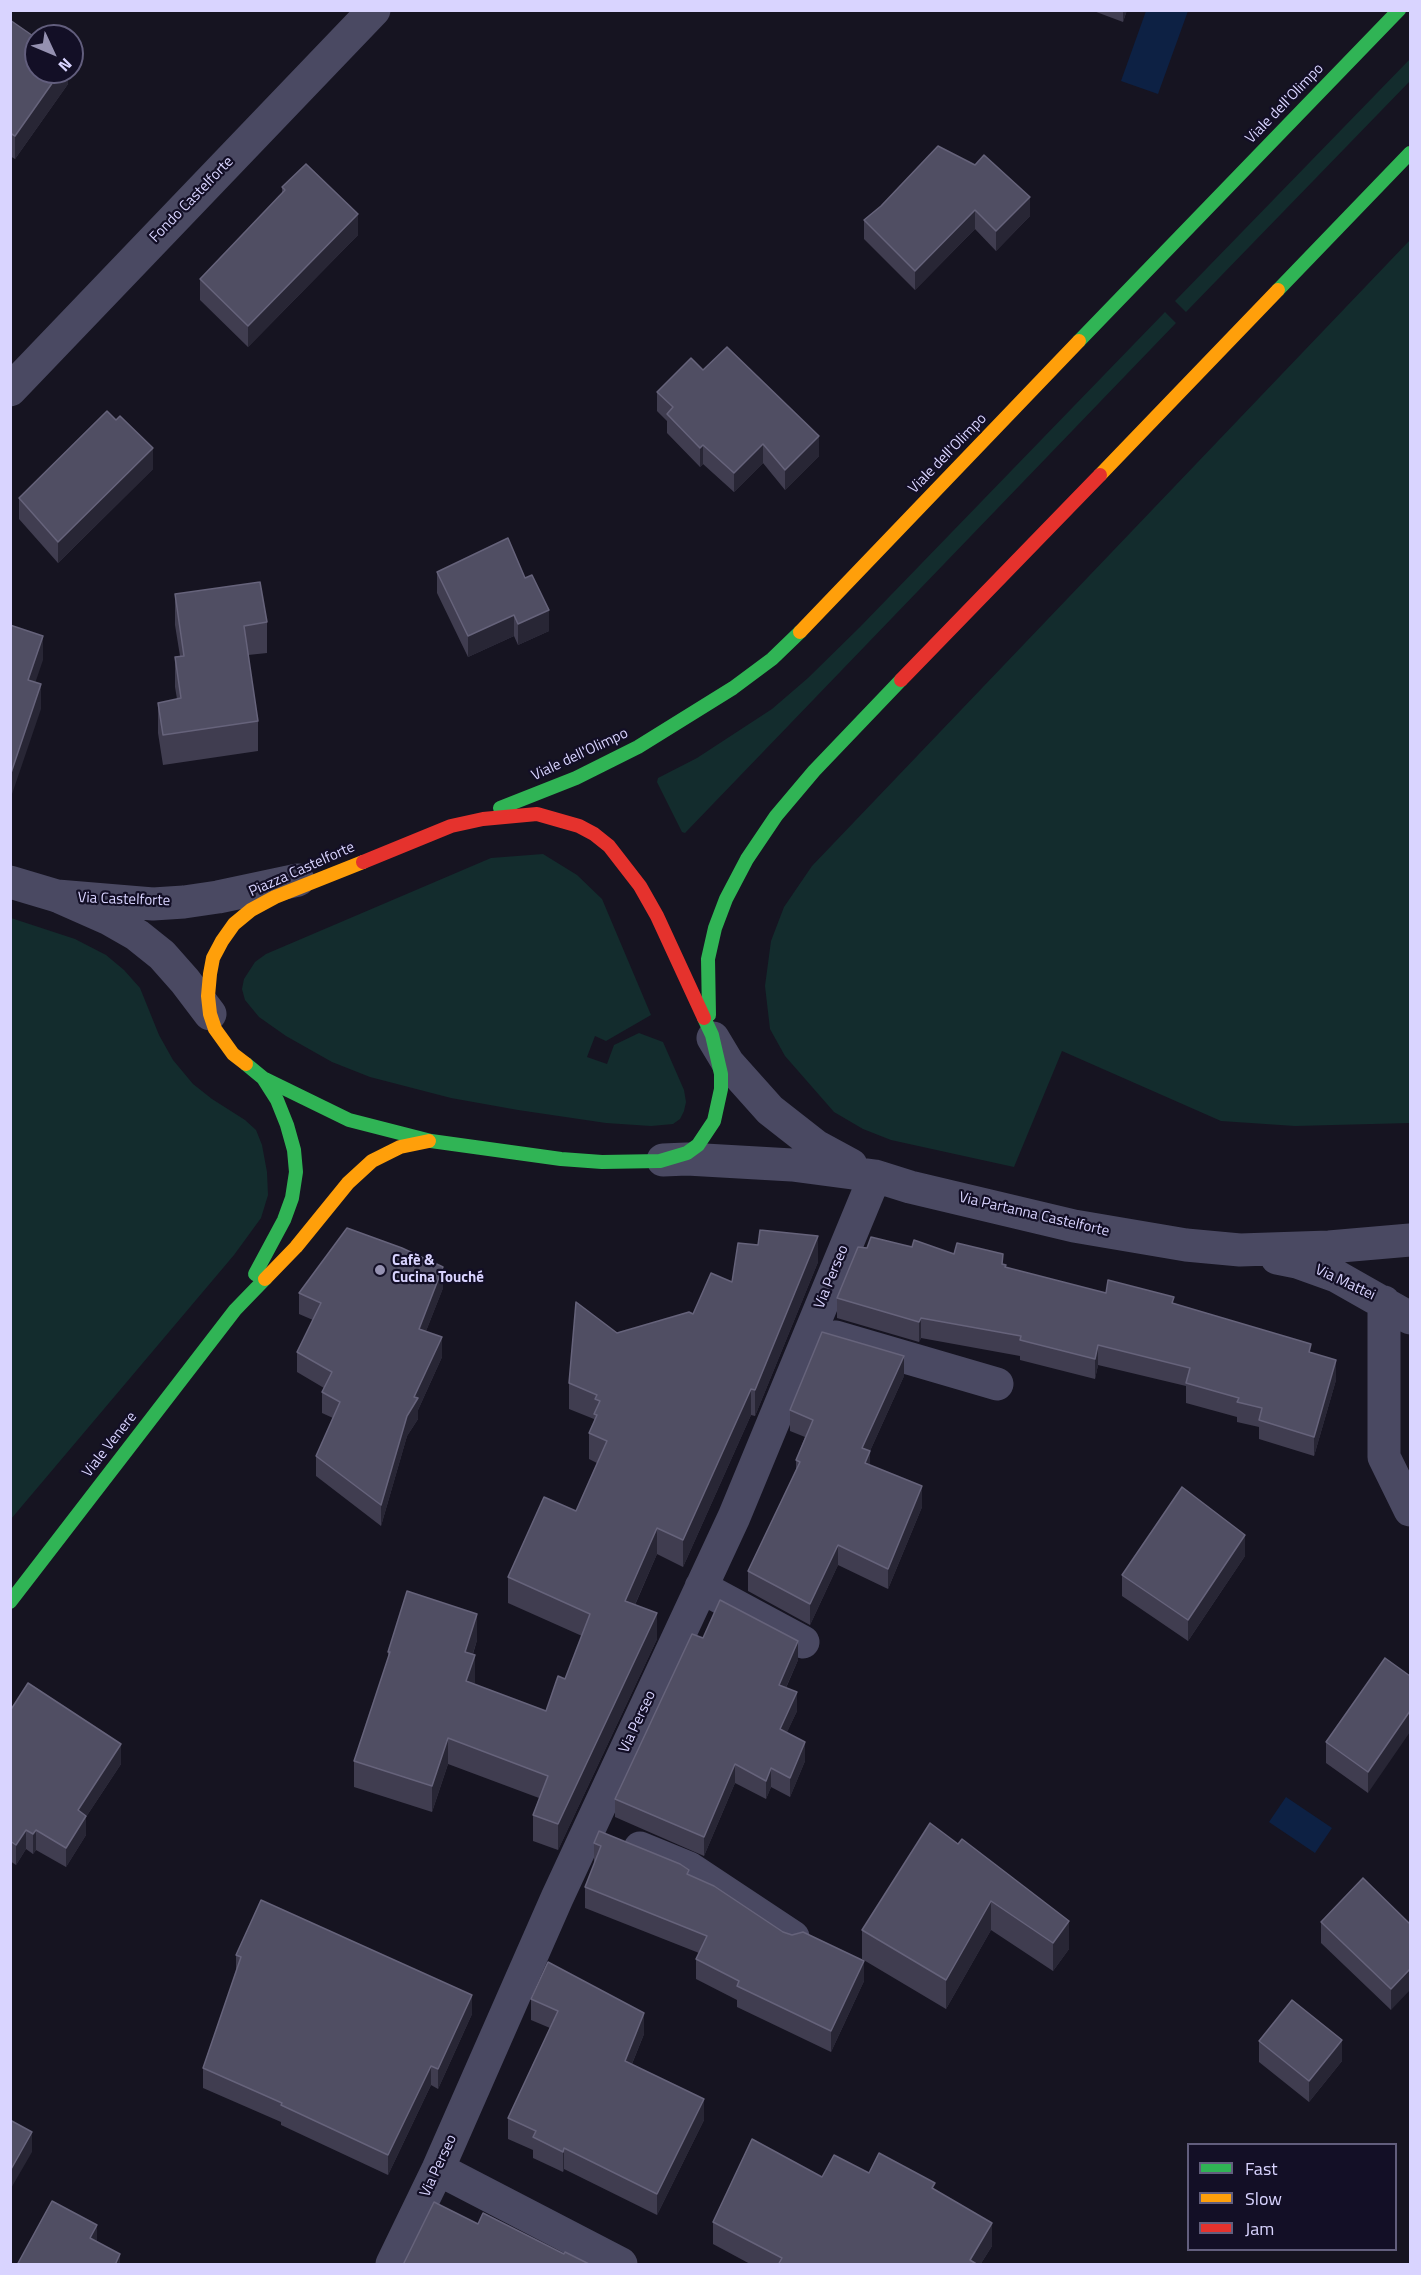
<!DOCTYPE html>
<html>
<head>
<meta charset="utf-8">
<style>
  body { margin:0 }
  #map { position:relative; width:1421px; height:2275px; overflow:hidden; background:#161421; font-family:"Titillium Web",sans-serif }
  canvas { display:block }
  .frame { position:absolute; inset:0; border:12px solid #d9d4ff; pointer-events:none }
  .legend { position:absolute; left:1187px; top:2143px; width:210px; height:108px; box-sizing:border-box; background:#130f26; border:2px solid #625e7d; margin:0; padding:8px 10px; list-style:none; font-size:18px; color:#d9d4ff }
  .legend li { display:flex; align-items:center; gap:12px; height:30px }
  .legend b { width:30px; border:2px solid #625e7d }
  .north { position:absolute; left:24px; top:24px; width:60px; height:60px; box-sizing:border-box; background:#130f26; border:2px solid #625e7d; border-radius:50%; rotate:134deg; font-size:16px; font-weight:700; line-height:24px; text-align:center; color:#d9d4ff }
  .north::after { content:''; display:block; margin:auto; width:21px; height:27px; background:#9591b1; clip-path:polygon(50% 0,100% 100%,50% 72%,0 100%) }
</style>
</head>
<body>
<div id="map">
<canvas width="1421" height="2275"></canvas>
<div class="frame"></div>
<ul class="legend">
<li><b style="height:8px;background:#30b455"></b>Fast</li>
<li><b style="height:8px;background:#ff9f0a"></b>Slow</li>
<li><b style="height:8px;background:#e5322d"></b>Jam</li>
</ul>
<div class="north">N</div>
</div>
<script>
const ctx = document.querySelector('canvas').getContext('2d');
ctx.lineJoin = 'round';
function fill(path, color) { ctx.fillStyle = color; ctx.fill(path, 'evenodd'); }
const toPath = rows => new Path2D(rows.map(r => 'M' + r).join(''));
function trace(path, color, width, dash) { ctx.strokeStyle = color; ctx.lineWidth = width; ctx.lineCap = dash ? 'butt' : 'round'; ctx.setLineDash(dash || []); ctx.stroke(path); }
function label(font, color, halo, rows, align = 'center') {
  ctx.font = font + ' "Titillium Web",sans-serif'; ctx.lineWidth = 4.5; ctx.setLineDash([]); ctx.textBaseline = 'middle'; ctx.strokeStyle = halo; ctx.fillStyle = color; for (const [text, x, y, turn = 0] of rows) {
    ctx.save(); ctx.translate(x, y); ctx.rotate((+turn || 0) * Math.PI / 180); ctx.textAlign = isNaN(turn) ? turn : align; if (halo) ctx.strokeText(text, 0, 0); ctx.fillText(text, 0, 0); ctx.restore();
  }
}
const green = toPath([
  [1410,59,1410,81,1186,312,1175,301],
  [1410,240,1410,1123,1295,1126,1221,1121,1062,1051,1014,1167,891,1140,863,1129,834,1112,785,1056,770,1029,765,986,771,941,784,907,812,866],
  [1165,312,1176,323,685,833,682,832,657,782,658,778,697,758,772,709,808,678,860,627],
  [543,854,577,875,602,899,651,1015,606,1041,595,1036,587,1057,607,1064,614,1045,639,1033,663,1042,684,1090,686,1102,684,1111,680,1119,673,1124,651,1126,606,1123,518,1110,451,1098,370,1077,332,1062,286,1036,259,1017,245,1000,242,989,244,979,255,962,266,954,491,858],
  [11,918,75,939,106,955,124,970,140,988,159,1035,173,1060,193,1084,212,1099,245,1120,256,1130,262,1145,267,1172,268,1195,261,1218,234,1255,11,1519]
]);
const water = toPath([
  [1146,11,1188,11,1158,94,1121,81],
  [1286,1797,1332,1828,1315,1853,1269,1822]
]);
const street = toPath([
  [10,390,374,10],
  [10,882,57,896,109,919,137,935,162,955,185,981,210,1014],
  [57,896,153,904,184,902,218,897,298,880],
  [713,1038,728,1063,770,1110,816,1146,851,1165],
  [663,1160,687,1159,792,1165,875,1176,910,1187,1074,1226,1186,1245,1240,1250,1329,1247,1410,1240],
  [1277,1258,1297,1262,1336,1276,1410,1318],
  [1384,1302,1384,1457,1410,1510],
  [836,1337,997,1384],
  [701,1587,803,1642],
  [640,1848,689,1868,793,1937],
  [438,2169,621,2264],
  [392,2264,438,2169,557,1898,734,1517,875,1176]
]);
const fast = toPath([
  [1278,290,1410,153],
  [1079,341,1399,10],
  [500,808,576,778,638,747,733,688,772,659,800,632],
  [709,1015,708,959,715,928,726,899,747,859,776,816,814,771,901,680],
  [246,1064,263,1078,349,1120,431,1141,561,1159,602,1162,660,1161,687,1153,698,1145,714,1121,721,1089,721,1074,712,1035,704,1018],
  [255,1274,284,1220,292,1198,296,1172,294,1150,287,1125,277,1100,263,1078],
  [10,1602,235,1310,265,1279]
]);
const slow = toPath([
  [1100,475,1278,290],
  [800,632,1079,341],
  [246,1064,233,1054,215,1029,210,1014,208,996,210,974,213,958,222,941,234,924,251,910,275,897,363,862],
  [265,1279,296,1247,348,1183,372,1161,400,1147,429,1141]
]);
const jam = toPath([
  [901,680,1100,475],
  [537,814,579,826,594,834,609,846,640,886,657,916,704,1018],
  [363,862,451,826,483,819,537,814]
]);
const wall = toPath([
  [1091,10,1127,10,1123,22],
  [10,20,68,72,68,84,15,159,10,156],
  [938,146,1030,216,996,251,975,229,915,290,864,239,864,220,881,206],
  [282,187,358,235,248,347,200,300,200,279,282,194],
  [703,370,819,456,785,490,763,463,734,492,703,464,700,467,667,433,667,421,657,411,657,392],
  [153,469,58,563,19,519,19,498],
  [437,572,525,578,549,631,518,645,514,636,468,657,437,593],
  [175,594,267,622,267,653,248,655,258,721,258,751,163,765,158,733,158,703,177,699,175,687,175,657,180,656,175,625],
  [912,1247,954,1254,1003,1264,1006,1268,1106,1293,1174,1303,1311,1353,1336,1380,1314,1456,1259,1439,1259,1427,1237,1422,1237,1417,1186,1403,1186,1386,1098,1365,1095,1379,1020,1360,1020,1356,921,1338,919,1342,837,1318,837,1298,867,1248],
  [818,1262,755,1416,751,1415,683,1567,657,1554,635,1605,657,1639,558,1850,533,1841,533,1815,539,1798,448,1764,432,1812,354,1787,354,1761,388,1660,388,1652,477,1640,473,1654,475,1681,474,1684,546,1711,565,1679,582,1636,508,1603,508,1577,576,1511,597,1463,589,1459,589,1433,594,1424,594,1419,569,1409,569,1383,617,1333,693,1314,732,1282],
  [443,1288,426,1331,442,1357,418,1410,418,1419,407,1436,381,1526,316,1476,316,1456,333,1418,322,1413,322,1392,324,1388,297,1372,297,1352,313,1320,299,1314,299,1293],
  [904,1376,870,1451,870,1465,922,1507,888,1589,838,1565,810,1625,748,1591,748,1571,796,1470,796,1460,805,1437,790,1431,790,1410],
  [1245,1556,1188,1641,1122,1596,1122,1575],
  [703,1638,798,1660,786,1688,797,1711,787,1732,805,1761,790,1797,771,1787,766,1799,735,1783,704,1856,615,1817,615,1799],
  [1385,1658,1368,1793,1326,1763,1326,1742],
  [10,1711,121,1764,86,1817,86,1835,66,1867,36,1850,33,1854,26,1849,16,1865,10,1861],
  [594,1843,689,1875,864,1981,831,2052,737,2007,737,2000,696,1979,696,1959,699,1953,585,1908,585,1887,594,1864],
  [958,1844,1069,1949,1053,1971,991,1930,946,2009,862,1959,862,1930],
  [1321,1922,1410,1924,1391,2010,1321,1943],
  [236,1955,472,2014,438,2089,431,2085,388,2175,281,2125,281,2122,203,2088,203,2068,236,1971],
  [531,1999,644,2034,632,2064,704,2120,657,2215,564,2169,563,2172,533,2158,533,2150,508,2139,508,2118,550,2028,531,2020],
  [1259,2041,1342,2061,1309,2102,1259,2062],
  [869,2173,935,2190,992,2246,980,2265,752,2265,713,2244,713,2222,822,2177]
]);
const shadedWall = toPath([
  [1123,10,1127,10,1123,22],
  [60,72,68,72,68,84,15,159,15,136],
  [1030,197,1030,216,996,251,996,231],
  [975,210,975,229,915,290,915,271],
  [358,214,358,235,248,347,248,326],
  [819,436,819,456,785,490,785,470],
  [763,444,763,463,734,492,734,473],
  [703,445,703,464,700,467,700,448],
  [153,448,153,469,58,563,58,542],
  [549,610,549,631,518,645,518,624],
  [514,615,514,636,468,657,468,636],
  [43,636,43,660,28,704,28,680],
  [41,684,41,709,11,797,11,773],
  [818,1236,818,1262,755,1416,755,1390],
  [443,1267,443,1288,419,1349,419,1329],
  [921,1318,921,1338,919,1342,919,1322],
  [442,1337,442,1357,418,1410,418,1419,407,1436,381,1526,381,1505,407,1416,414,1397],
  [1098,1345,1098,1365,1095,1379,1095,1359],
  [904,1356,904,1376,870,1451,870,1471,865,1463,862,1448],
  [1336,1360,1336,1380,1314,1456,1314,1437],
  [751,1389,751,1415,683,1567,683,1540],
  [922,1486,922,1507,888,1589,888,1569],
  [657,1528,657,1554,625,1627,625,1601],
  [1245,1535,1245,1556,1188,1641,1188,1620],
  [838,1545,838,1565,810,1625,810,1604],
  [657,1613,657,1639,558,1850,558,1824],
  [477,1614,477,1640,465,1678,465,1652],
  [798,1641,798,1660,779,1703,779,1685],
  [475,1655,475,1681,466,1707,466,1681],
  [797,1692,797,1711,780,1747,780,1729],
  [1410,1711,1410,1732,1368,1793,1368,1772],
  [448,1738,448,1764,432,1812,432,1786],
  [805,1742,805,1761,790,1797,790,1778],
  [121,1744,121,1764,86,1817,86,1835,66,1867,66,1848,78,1810],
  [735,1764,735,1783,704,1856,704,1837],
  [771,1768,771,1787,766,1799,766,1781],
  [26,1830,26,1849,16,1865,16,1845],
  [36,1830,36,1850,33,1854,33,1834],
  [991,1901,991,1930,946,2009,946,1980],
  [1069,1921,1069,1949,1053,1971,1053,1943],
  [864,1961,864,1981,831,2052,831,2031],
  [1410,1969,1410,1990,1391,2010,1391,1989],
  [472,1995,472,2014,438,2089,438,2069],
  [644,2013,644,2034,625,2081,625,2061],
  [1342,2040,1342,2061,1309,2102,1309,2081],
  [431,2066,431,2085,388,2175,388,2155],
  [704,2099,704,2120,657,2215,657,2194],
  [32,2132,32,2152,10,2190,10,2171],
  [564,2148,564,2169,563,2172,563,2152],
  [992,2223,992,2246,980,2265,970,2265,970,2260],
  [97,2225,97,2246,90,2238],
  [120,2254,120,2265,115,2265]
]);
const building = toPath([
  [10,20,36,38,36,72,60,72,15,136,10,133,10,20],
  [938,146,975,165,984,155,1030,197,996,231,975,210,915,271,864,220,881,206,938,146],
  [306,164,358,214,248,326,200,279,285,190,282,187,306,164],
  [727,347,819,436,785,470,763,444,734,473,703,445,700,448,667,414,673,407,657,392,691,358,703,370,727,347],
  [107,411,116,420,120,416,153,448,58,542,19,498,107,411],
  [508,538,525,578,532,575,549,610,518,624,514,615,468,636,437,572,508,538],
  [260,582,267,622,244,626,258,721,163,735,158,703,181,698,175,657,184,656,175,594,260,582],
  [10,625,43,636,28,680,41,684,11,773,10,625],
  [347,1228,402,1248,443,1267,419,1329,442,1337,414,1397,418,1398,407,1416,381,1505,316,1456,340,1402,322,1392,332,1372,297,1352,321,1303,299,1293,347,1228],
  [760,1230,818,1236,755,1390,751,1389,683,1540,657,1528,625,1601,657,1613,558,1824,533,1815,548,1776,448,1738,432,1786,354,1761,390,1652,388,1652,407,1591,477,1614,465,1652,475,1655,466,1681,546,1711,558,1676,565,1679,590,1614,508,1577,544,1497,576,1511,607,1441,589,1433,597,1415,594,1414,600,1401,595,1399,597,1395,569,1383,576,1302,617,1333,689,1312,693,1314,711,1273,732,1282,738,1243,758,1245,760,1230],
  [871,1237,912,1247,914,1240,954,1254,957,1243,1003,1254,1002,1264,1006,1265,1005,1267,1106,1293,1108,1280,1174,1297,1172,1303,1311,1344,1309,1352,1336,1360,1314,1437,1259,1420,1262,1408,1237,1402,1239,1398,1186,1383,1190,1368,1098,1345,1095,1359,1020,1340,1021,1336,921,1318,919,1322,837,1298,858,1247,867,1248,871,1237],
  [822,1332,904,1356,862,1448,870,1451,865,1463,922,1486,888,1569,838,1545,810,1604,748,1571,800,1462,796,1460,813,1420,790,1410,822,1332],
  [1182,1487,1245,1535,1188,1620,1122,1575,1182,1487],
  [720,1600,798,1641,779,1685,797,1692,780,1729,805,1742,790,1778,771,1768,766,1781,735,1764,704,1837,615,1799,692,1634,703,1638,720,1600],
  [1385,1658,1410,1676,1410,1711,1368,1772,1326,1742,1385,1658],
  [28,1683,121,1744,78,1810,86,1816,66,1848,36,1830,33,1834,26,1830,16,1845,10,1841,10,1711,28,1683],
  [930,1823,958,1844,962,1839,1069,1921,1053,1943,991,1901,946,1980,862,1930,930,1823],
  [599,1831,680,1864,689,1870,687,1874,714,1886,783,1932,792,1935,803,1932,864,1961,831,2031,737,1986,739,1981,696,1959,707,1936,585,1887,601,1846,594,1843,599,1831],
  [1363,1878,1410,1924,1410,1969,1391,1989,1321,1922,1363,1878],
  [261,1900,472,1995,438,2069,431,2066,388,2155,281,2105,282,2103,203,2068,241,1957,236,1955,261,1900],
  [548,1962,644,2013,625,2061,704,2099,657,2194,564,2148,563,2152,533,2137,536,2131,508,2118,558,2011,531,1999,548,1962],
  [1292,2000,1342,2040,1309,2081,1259,2041,1292,2000],
  [10,2120,32,2132,10,2171,10,2120],
  [752,2139,822,2177,834,2155,869,2173,879,2153,935,2183,932,2188,992,2223,970,2260,978,2265,778,2265,782,2258,713,2222,752,2139],
  [52,2201,97,2225,90,2238,120,2254,115,2265,17,2265,52,2201],
  [434,2202,478,2224,483,2213,564,2254,565,2252,591,2265,403,2265,434,2202]
]);
const markers = [
  [380,1270,6,"#9591b1"]
];
const streetNames = [
  ["Viale dell'Olimpo",1285,104,-46],
  ["Fondo Castelforte",192,200,-46],
  ["Viale dell'Olimpo",948,454,-46],
  ["Viale dell'Olimpo",580,755,-25],
  ["Piazza Castelforte",302,870,-24],
  ["Via Castelforte",124,900,2],
  ["Via Partanna Castelforte",1034,1215,13],
  ["Via Perseo",832,1277,-68],
  ["Via Mattei",1345,1283,25],
  ["Viale Venere",110,1445,-52],
  ["Via Perseo",638,1722,-65],
  ["Via Perseo",439,2166,-65]
];
const poiNames = [
  ["Cafè &",392,1261],
  ["Cucina Touché",392,1278]
];
fill(green, '#132c2d');
fill(water, '#0d2144');
trace(street, '#4a4962', 33);
trace(fast, '#30b455', 14);
trace(slow, '#ff9f0a', 14);
trace(jam, '#e5322d', 14);
fill(wall, '#403d50');
fill(shadedWall, '#282635');
fill(building, '#504e63');
trace(building, '#66637b', 1.5);
for (const [x, y, r, color] of markers) { const dot = new Path2D(); dot.arc(x, y, r, 0, 2 * Math.PI); ctx.fillStyle = color; ctx.fill(dot); trace(dot, '#130f26', 2); }
label('15px', '#d9d4ff', '#130f26', streetNames);
label('bold 15px', '#d9d4ff', '#130f26', poiNames, 'left');
</script>
</body>
</html>
